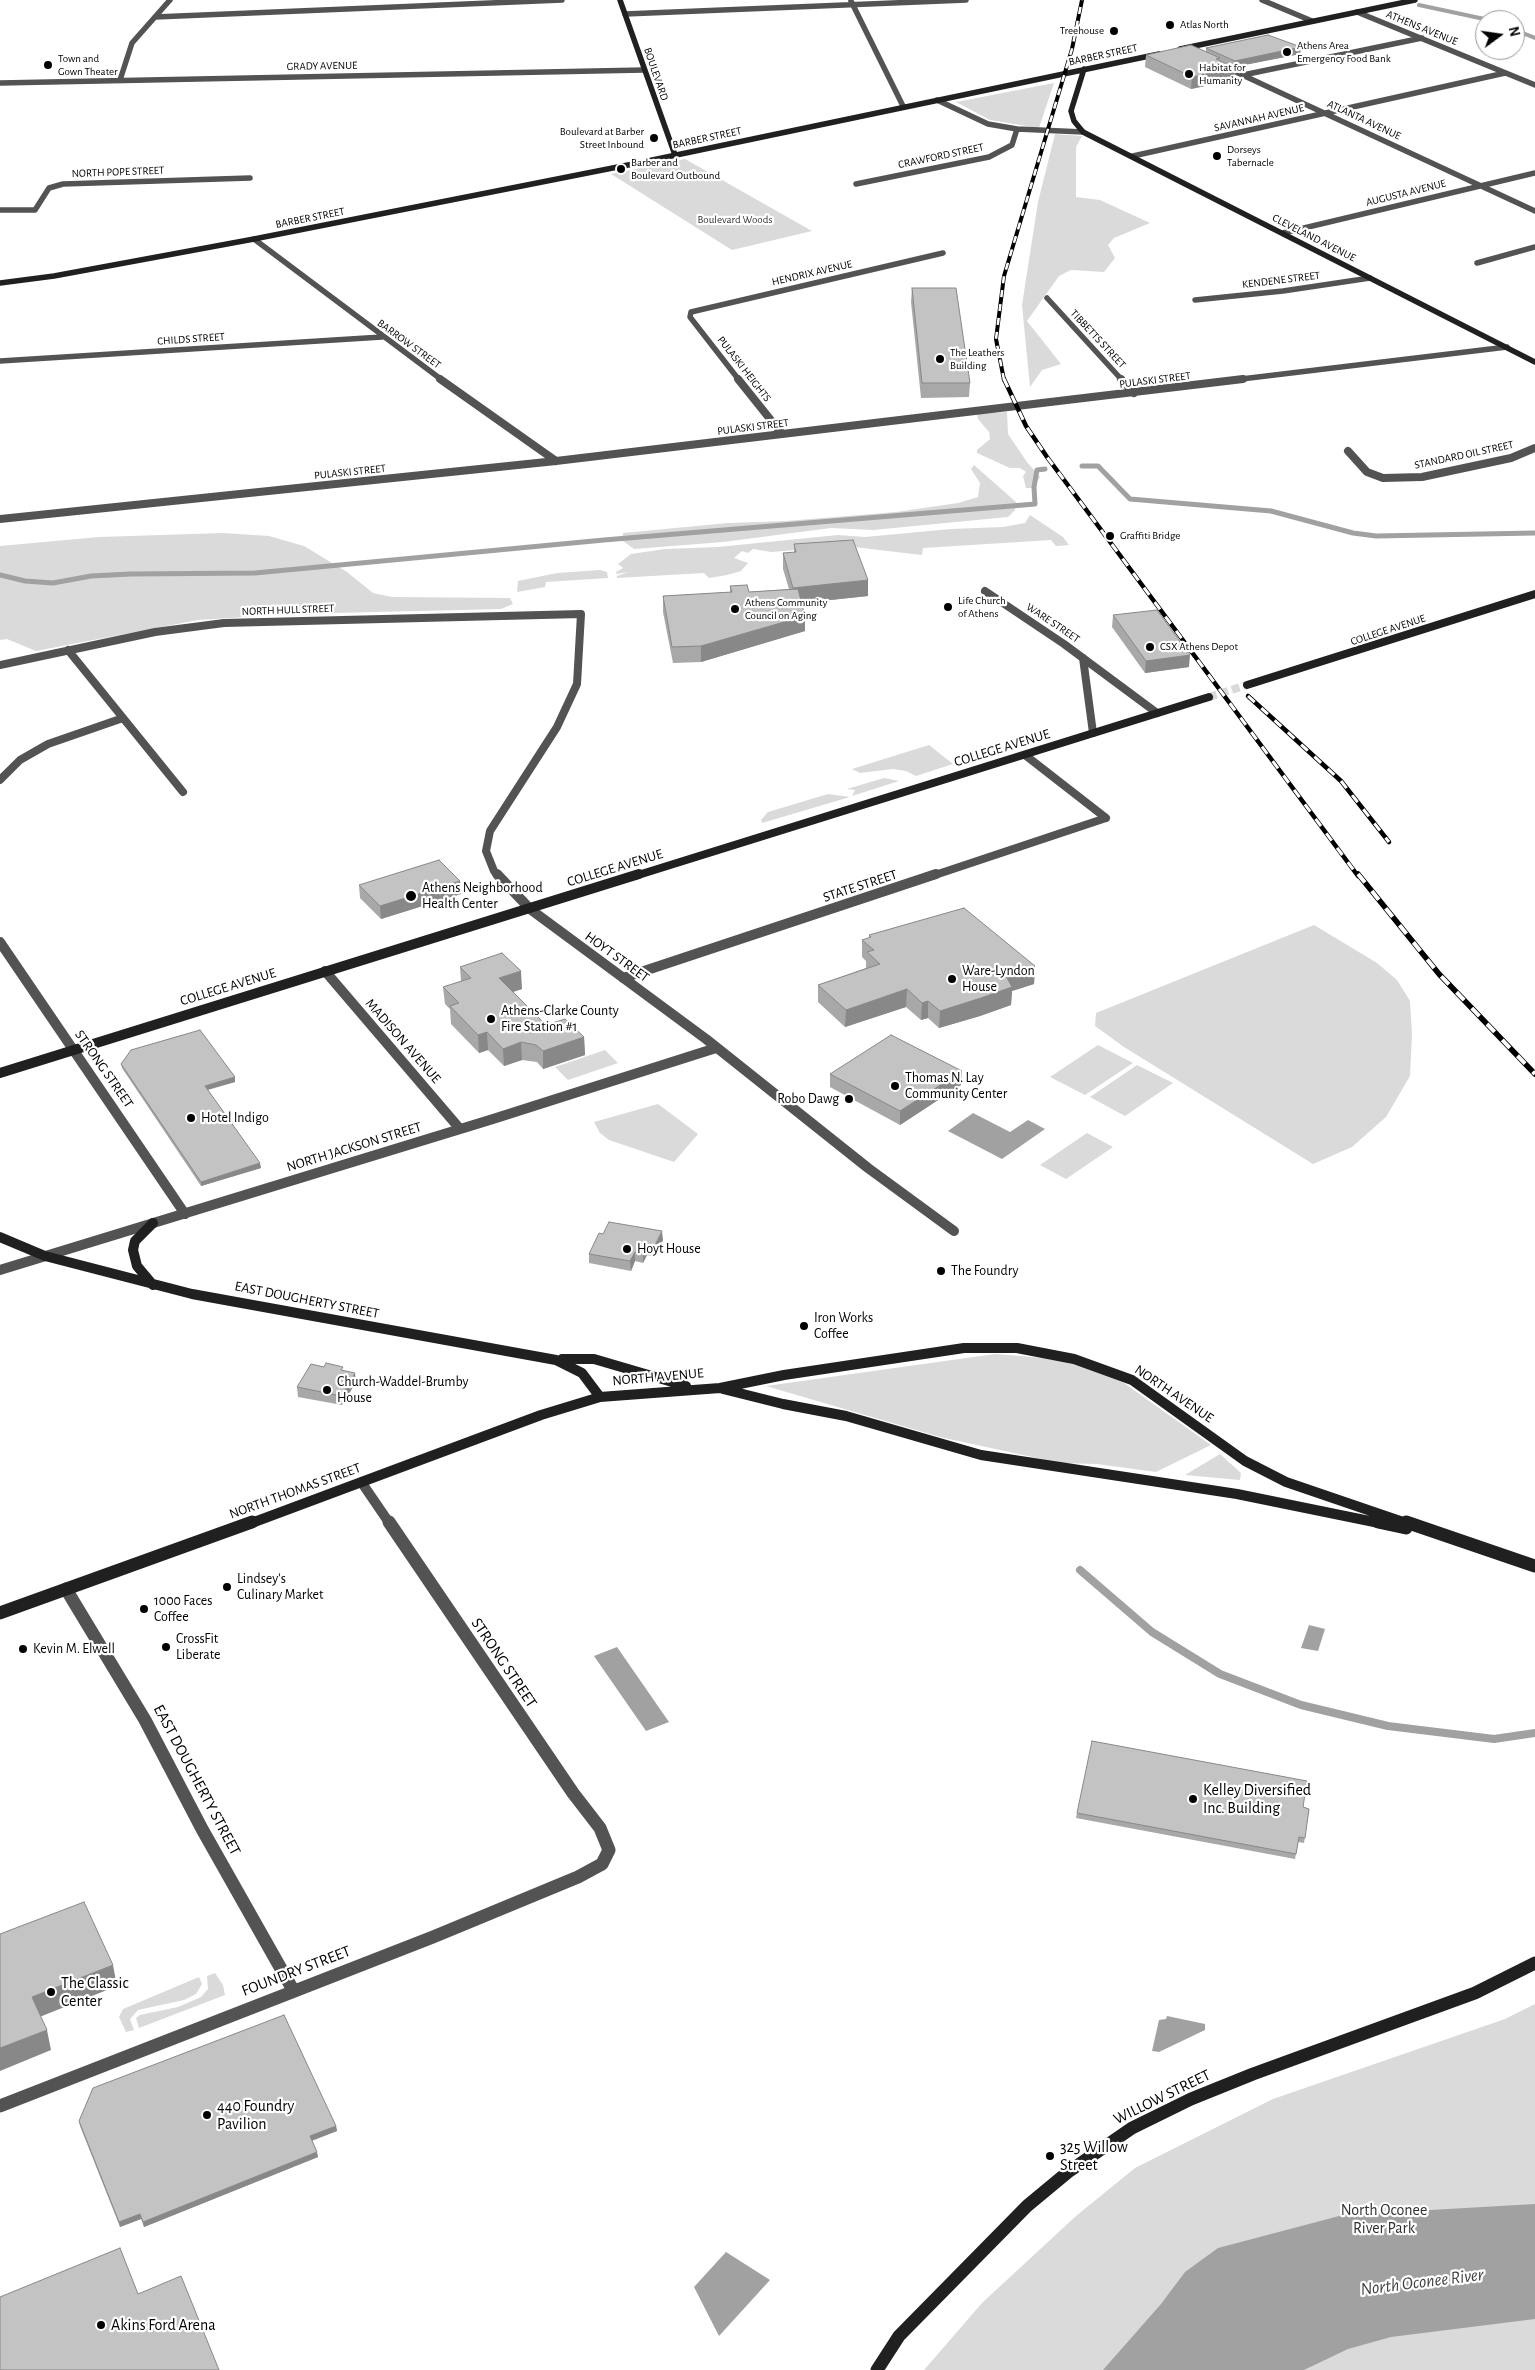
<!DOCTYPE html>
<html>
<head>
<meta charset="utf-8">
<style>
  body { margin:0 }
  #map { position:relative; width:1535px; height:2370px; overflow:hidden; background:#fff; font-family:"Alegreya Sans",sans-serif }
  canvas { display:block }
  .north { position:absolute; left:1475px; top:10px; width:50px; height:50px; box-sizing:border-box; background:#fff; border:1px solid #999; border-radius:50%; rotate:76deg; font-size:14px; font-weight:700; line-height:20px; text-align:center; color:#000 }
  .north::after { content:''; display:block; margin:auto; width:18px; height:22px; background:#000; clip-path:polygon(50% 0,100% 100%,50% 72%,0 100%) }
</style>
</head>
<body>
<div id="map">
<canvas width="1535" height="2370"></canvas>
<div class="north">N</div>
</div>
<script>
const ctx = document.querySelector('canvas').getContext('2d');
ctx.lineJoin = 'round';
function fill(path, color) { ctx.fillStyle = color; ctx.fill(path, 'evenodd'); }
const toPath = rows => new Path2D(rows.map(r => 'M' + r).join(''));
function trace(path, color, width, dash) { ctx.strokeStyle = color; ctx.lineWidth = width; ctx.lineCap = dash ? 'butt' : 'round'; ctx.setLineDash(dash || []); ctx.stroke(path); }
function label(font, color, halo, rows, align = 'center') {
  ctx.font = font + ' "Alegreya Sans",sans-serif'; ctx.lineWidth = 4.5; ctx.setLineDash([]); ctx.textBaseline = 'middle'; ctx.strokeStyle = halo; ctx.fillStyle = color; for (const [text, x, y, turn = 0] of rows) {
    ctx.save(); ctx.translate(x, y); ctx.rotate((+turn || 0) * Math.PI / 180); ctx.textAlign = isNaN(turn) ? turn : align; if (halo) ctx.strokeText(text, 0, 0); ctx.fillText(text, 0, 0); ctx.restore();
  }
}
const green = toPath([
  [1054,83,1039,128,990,120,956,102],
  [1055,134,1082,136,1076,147,1076,197,1100,200,1150,223,1114,238,1108,245,1115,258,1104,272,1071,270,1059,276,1027,321,1061,364,1042,370,1030,387,1022,305,1038,202],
  [685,159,812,231,732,250,611,174],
  [1007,412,1008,434,1027,462,1040,477,1032,488,1026,488,1023,476,1026,472,1020,468,1010,468,977,453,977,450,990,439,989,432,978,419,977,414],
  [974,465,1016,502,1015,510,1008,517,873,530,831,528,723,542,634,549,623,541,623,533,728,523,786,521,896,512,958,503,978,497,980,483,971,469],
  [1030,515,1063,537,1069,545,1056,546,1051,540,923,548,922,555,845,546,771,552,753,549,748,553,742,551,734,558,748,563,741,571,727,575,709,578,704,573,617,578,617,576,628,572,617,574,616,572,623,568,618,564,631,554,665,549,718,547,838,535,865,537,951,529,1003,527,1025,523],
  [223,533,269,536,304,546,347,572,373,593,392,597,510,598,513,604,501,609,292,614,198,620,36,651,7,639,0,640,0,546,99,537],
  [600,570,607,572,608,578,546,582,545,587,517,592,518,581,557,573],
  [929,745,953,764,916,776,906,771,893,769,860,773,852,769],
  [884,778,899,781,852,796,855,790,847,789],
  [828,794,850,797,762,823,761,820,768,812],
  [1314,925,1377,963,1397,980,1410,1001,1412,1034,1410,1076,1386,1117,1352,1147,1313,1164,1124,1047,1095,1026,1096,1013],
  [1098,1045,1133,1063,1085,1095,1050,1077],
  [605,1050,618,1063,568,1080,555,1067],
  [1137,1065,1173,1083,1125,1116,1090,1097],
  [658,1104,698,1134,674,1162,609,1140,600,1133,594,1122],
  [1087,1133,1113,1147,1066,1179,1040,1165],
  [995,1354,1058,1359,1114,1379,1124,1383,1211,1445,1156,1472,1097,1464,1060,1463,940,1437,766,1386],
  [1220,1454,1241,1473,1240,1480,1185,1475],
  [215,1973,223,1985,225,1995,139,2028,136,2018,140,2015,178,2007,201,1997,208,1989,207,1976],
  [199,1977,202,1984,196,1994,184,2000,138,2010,130,2019,134,2030,126,2032,119,2017,123,2009],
  [1535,2004,1535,2370,924,2370,982,2303,1076,2216,1135,2168,1273,2099,1505,2019]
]);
const water = toPath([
  [973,1113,1010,1132,1028,1120,1045,1129,1002,1159,948,1131],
  [1309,1625,1325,1629,1318,1651,1301,1648],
  [617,1647,669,1722,646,1731,594,1656],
  [1167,2016,1205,2024,1205,2030,1159,2052,1152,2051,1159,2020,1166,2019],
  [1535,2204,1535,2319,1391,2337,1348,2349,1304,2370,1103,2370,1161,2304,1185,2272,1218,2248,1343,2215],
  [726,2252,770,2280,719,2336,694,2287]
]);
const streamFar2 = toPath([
  [1419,5,1489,20],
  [1515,30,1535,38]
]);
const streamFar1 = toPath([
  [1082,466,1098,466,1130,499,1271,511,1353,533,1376,536,1535,533],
  [0,575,25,581,53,583,91,576,131,574,255,573,604,540,1035,504,1034,487,1037,470,1045,469]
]);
const stream = toPath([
  [1080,1570,1152,1632,1220,1674,1301,1705,1388,1726,1494,1739,1535,1733]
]);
const secondaryTunnel = toPath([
  [1209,697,1247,685]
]);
const streetFar3 = toPath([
  [1262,0,1312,21],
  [851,1,903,106],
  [1357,12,1535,85],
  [625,14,966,0],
  [155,17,562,0],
  [1223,66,1535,211],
  [1243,75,1422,38],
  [120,80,132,43,170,0],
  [0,83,644,70],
  [937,100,988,124,1017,129,1083,132],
  [1133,156,1505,73],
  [856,184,989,157,1012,145,1017,129],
  [0,210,35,210,49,188,63,184,250,178],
  [1283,233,1535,173],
  [254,239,442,380],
  [1477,263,1535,247],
  [1047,298,1122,380],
  [1195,300,1283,291,1370,278],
  [0,361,382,337],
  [739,380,690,317,691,312,943,253],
  [1233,380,1507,347]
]);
const streetFar2 = toPath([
  [440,379,556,461],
  [738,379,782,434],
  [1121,379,1134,393],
  [1348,451,1367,472,1383,478,1422,477,1511,458,1535,448],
  [0,519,556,461,1243,379],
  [985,591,1064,644,1157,713],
  [68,650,183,792],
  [1083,658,1093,733],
  [0,665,155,632,224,623,581,614,577,684,557,727,490,831,486,851,494,871,498,876],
  [1025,755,1106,818],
  [0,780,20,760,48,744,123,718],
  [932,876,1106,818]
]);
const streetFar1 = toPath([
  [497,874,530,909,706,1039,868,1168,954,1231],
  [0,942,185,1214],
  [325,971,460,1129],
  [623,978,936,874],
  [0,1270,493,1119,716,1048],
  [362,1483,390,1524]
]);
const street = toPath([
  [66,1589,145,1720,202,1829,293,1990],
  [0,2106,433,1937,578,1877,602,1864,609,1850,600,1828,573,1793,389,1522]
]);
const secondaryFar3 = toPath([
  [620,0,675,155],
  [1180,49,1415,0],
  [1084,69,1071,111,1074,121,1083,132,1535,362],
  [0,283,54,276,254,239,638,163,1159,54]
]);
const secondaryFar2 = toPath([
  [1247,685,1535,594],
  [635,876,1209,697]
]);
const secondaryFar1 = toPath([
  [0,1073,639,874],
  [153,1223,135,1241,133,1250,137,1266,153,1285],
  [0,1237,45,1256,192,1294,556,1360,582,1373,600,1397],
  [562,1359,594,1359,686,1386],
  [723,1389,783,1404,846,1416,981,1455,1237,1494,1384,1524],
  [249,1524,541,1415,600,1397,720,1388,784,1375,964,1348,1017,1348,1074,1359,1132,1380,1245,1461,1286,1482,1409,1524]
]);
const secondary = toPath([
  [1378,1522,1406,1528],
  [1406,1522,1535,1566],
  [0,1613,252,1522],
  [877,2370,899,2336,1027,2206,1068,2172,1132,2128,1191,2099,1253,2074,1475,1993,1535,1963]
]);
const railFar2 = toPath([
  [1004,380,996,339,1004,276,1072,49,1082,0]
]);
const railFar1 = toPath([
  [1004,379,1026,426,1047,457,1358,876],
  [1248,696,1341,781,1389,842]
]);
const rail = toPath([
  [1358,874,1439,974,1535,1074]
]);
const wall = toPath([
  [1301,47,1300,54,1234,67,1233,80,1191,89,1145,67,1146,55,1206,52,1206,48],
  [912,288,970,383,969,397,921,398,911,302],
  [794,544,868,596,802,603,805,631,701,662,673,663,663,612,663,596,730,592,730,586,749,592,789,589,783,569,783,553,794,553],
  [1113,615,1189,667,1145,673,1112,627],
  [460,881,461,894,381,919,360,898,359,885],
  [869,935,1035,966,1034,984,1012,991,1011,1005,980,1016,939,1028,928,1018,921,1020,906,1007,845,1027,818,1002,818,985,866,968,866,961,862,957,862,940,869,938],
  [460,967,522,989,513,992,546,1025,584,1037,585,1055,543,1069,537,1062,522,1060,504,1066,488,1050,479,1053,451,1024,450,1009,445,1004,443,987,461,981],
  [121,1064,235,1077,235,1082,208,1090,261,1168,201,1186,122,1068],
  [962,1071,961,1085,900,1125,830,1087,830,1074],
  [663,1240,655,1257,647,1255,643,1263,635,1261,631,1271,589,1263,589,1254],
  [344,1371,356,1382,342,1405,298,1397,297,1387],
  [1303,1807,1309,1809,1304,1843,1298,1842,1295,1859,1076,1818,1077,1813],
  [79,2121,336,2126,337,2131,312,2141,318,2157,144,2227,141,2219,120,2227,80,2126]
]);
const shadedWall = toPath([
  [1301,47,1300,54,1234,67,1235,61],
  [1235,68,1233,80,1191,89,1192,77],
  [868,580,868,596,793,604,793,588],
  [805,616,805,631,701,662,701,646],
  [1190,655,1189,667,1145,673,1146,661],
  [460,881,461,894,381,919,380,906],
  [1035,966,1034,984,1012,991,1011,1005,980,1016,939,1028,940,1011,1006,976],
  [521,971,522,989,500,996,499,978],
  [907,989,906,1007,845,1027,846,1010],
  [928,1001,928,1018,921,1020,922,1003],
  [487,1032,488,1050,479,1053,478,1035],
  [584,1037,585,1055,543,1069,543,1051],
  [521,1042,522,1060,504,1066,503,1049],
  [962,1071,961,1085,900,1125,900,1111],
  [235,1077,235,1082,206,1090,205,1086],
  [260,1163,261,1168,201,1186,201,1182],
  [662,1231,663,1240,655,1257,654,1247],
  [647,1246,647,1255,643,1263,643,1253],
  [635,1252,635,1261,631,1271,630,1261],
  [355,1373,356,1382,342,1405,341,1396],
  [113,1965,117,1986,37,2018,32,1997],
  [47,2030,51,2050,0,2071,0,2048],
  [336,2126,337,2131,310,2141,310,2136],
  [317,2152,318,2157,144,2227,143,2222],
  [140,2214,141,2219,120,2227,119,2222]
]);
const building = toPath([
  [1268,35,1301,47,1235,61,1206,48,1268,35],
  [1191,45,1220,58,1216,59,1235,68,1192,77,1146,55,1191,45],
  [912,288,956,288,970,383,922,383,912,288],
  [853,540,868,580,793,588,783,553,796,552,794,544,853,540],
  [747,585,749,592,798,589,805,616,701,646,672,647,663,596,732,592,730,586,747,585],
  [1157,610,1190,655,1146,661,1113,615,1157,610],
  [439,860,460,881,380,906,359,885,439,860],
  [964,908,1035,966,1006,976,1012,987,981,998,940,1011,928,1001,922,1003,907,989,846,1010,818,985,880,964,867,952,874,950,862,940,871,937,869,935,964,908],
  [502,953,521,971,499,978,546,1025,565,1019,584,1037,543,1051,536,1045,521,1042,503,1049,487,1032,478,1035,450,1006,459,1003,443,987,471,978,460,967,502,953],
  [200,1030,235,1077,205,1086,260,1163,201,1182,121,1064,131,1050,200,1030],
  [891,1035,962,1071,900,1111,830,1074,891,1035],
  [609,1222,662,1231,654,1247,647,1246,643,1253,635,1252,630,1261,589,1254,599,1233,603,1234,609,1222],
  [326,1363,343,1367,341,1370,355,1373,341,1396,297,1387,311,1364,324,1367,326,1363],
  [1092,1741,1307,1781,1303,1807,1309,1809,1305,1838,1299,1837,1296,1854,1077,1813,1092,1741],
  [84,1902,113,1965,32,1997,47,2030,0,2048,0,1934,84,1902],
  [284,2015,336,2126,310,2136,317,2152,143,2222,140,2214,119,2222,79,2121,93,2088,284,2015],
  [120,2248,138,2294,181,2276,219,2370,0,2370,0,2297,120,2248]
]);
const markers = [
  [1170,25,5,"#000"],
  [1114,31,5,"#000"],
  [1287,52,5,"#000"],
  [48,65,5,"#000"],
  [1189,74,5,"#000"],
  [654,138,5,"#000"],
  [1217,156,5,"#000"],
  [621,169,5,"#000"],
  [940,359,5,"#000"],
  [1110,536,5,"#000"],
  [948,607,5,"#000"],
  [735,609,5,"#000"],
  [1150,647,5,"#000"],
  [411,896,6,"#000"],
  [952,979,5,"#000"],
  [491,1019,5,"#000"],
  [895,1086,5,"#000"],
  [849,1099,5,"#000"],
  [191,1118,5,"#000"],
  [627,1249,5,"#000"],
  [941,1271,5,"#000"],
  [804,1326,5,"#000"],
  [327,1390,5,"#000"],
  [227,1587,5,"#000"],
  [144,1609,5,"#000"],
  [166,1647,5,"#000"],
  [23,1649,5,"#000"],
  [1193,1799,5,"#000"],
  [51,1992,5,"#000"],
  [207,2115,5,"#000"],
  [1050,2156,5,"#000"],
  [101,2325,5,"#000"]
];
const farPoinames = [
  ["Atlas North",1180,25],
  ["Treehouse",1104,31,"right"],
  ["Athens Area",1297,46],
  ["Emergency Food Bank",1297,59],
  ["Town and",58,59],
  ["Gown Theater",58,72],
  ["Habitat for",1199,68],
  ["Humanity",1199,81],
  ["Boulevard at Barber",644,132,"right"],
  ["Street Inbound",644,145,"right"],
  ["Dorseys",1227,150],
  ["Tabernacle",1227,163],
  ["Barber and",631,163],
  ["Boulevard Outbound",631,176],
  ["The Leathers",950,353],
  ["Building",950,366],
  ["Graffiti Bridge",1120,536],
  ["Life Church",958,601],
  ["of Athens",958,614],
  ["Athens Community",745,603],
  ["Council on Aging",745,616],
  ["CSX Athens Depot",1160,647]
];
const farStreetnames = [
  ["ATHENS AVENUE",1422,28,22],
  ["BARBER STREET",1103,55,-12],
  ["GRADY AVENUE",322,66,-1],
  ["BOULEVARD",656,74,71],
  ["SAVANNAH AVENUE",1259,118,-13],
  ["ATLANTA AVENUE",1364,120,25],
  ["BARBER STREET",707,138,-12],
  ["CRAWFORD STREET",941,156,-12],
  ["NORTH POPE STREET",118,172,-2],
  ["AUGUSTA AVENUE",1406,193,-14],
  ["BARBER STREET",310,218,-11],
  ["CLEVELAND AVENUE",1314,238,27],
  ["HENDRIX AVENUE",812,273,-13],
  ["KENDENE STREET",1281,280,-7],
  ["CHILDS STREET",191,339,-4],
  ["TIBBETTS STREET",1098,339,47],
  ["BARROW STREET",409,344,36],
  ["PULASKI HEIGHTS",744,369,52],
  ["PULASKI STREET",1155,380,-7],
  ["PULASKI STREET",753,427,-7],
  ["STANDARD OIL STREET",1464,455,-12],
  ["PULASKI STREET",350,472,-6],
  ["NORTH HULL STREET",288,610,-2],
  ["WARE STREET",1053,623,34],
  ["COLLEGE AVENUE",1388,630,-18]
];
const farParknames = [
  ["Boulevard Woods",735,220]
];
const streetNames = [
  ["COLLEGE AVENUE",1002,748,-17],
  ["COLLEGE AVENUE",615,868,-17],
  ["STATE STREET",860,886,-18],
  ["HOYT STREET",617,957,36],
  ["COLLEGE AVENUE",228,987,-17],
  ["MADISON AVENUE",403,1041,49],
  ["STRONG STREET",104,1069,55],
  ["NORTH JACKSON STREET",354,1147,-17],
  ["EAST DOUGHERTY STREET",307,1300,11],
  ["NORTH AVENUE",658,1377,-5],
  ["NORTH AVENUE",1174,1394,34],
  ["NORTH THOMAS STREET",295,1491,-20]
];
const poiNames = [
  ["Athens Neighborhood",422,888],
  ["Health Center",422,904],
  ["Ware-Lyndon",962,971],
  ["House",962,987],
  ["Athens-Clarke County",501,1011],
  ["Fire Station #1",501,1027],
  ["Thomas N. Lay",905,1078],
  ["Community Center",905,1094],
  ["Robo Dawg",839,1099,"right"],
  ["Hotel Indigo",201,1118],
  ["Hoyt House",637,1249],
  ["The Foundry",951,1271],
  ["Iron Works",814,1318],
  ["Coffee",814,1334],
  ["Church-Waddel-Brumby",337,1382],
  ["House",337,1398],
  ["Lindsey’s",237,1579],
  ["Culinary Market",237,1595],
  ["1000 Faces",154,1601],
  ["Coffee",154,1617],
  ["CrossFit",176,1639],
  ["Liberate",176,1655],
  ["Kevin M. Elwell",33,1649]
];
const nearStreetnames = [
  ["STRONG STREET",504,1663,56],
  ["EAST DOUGHERTY STREET",197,1780,62],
  ["FOUNDRY STREET",296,1971,-21],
  ["WILLOW STREET",1162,2097,-26]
];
const nearPoinames = [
  ["Kelley Diversified",1203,1790],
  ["Inc. Building",1203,1808],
  ["The Classic",61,1983],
  ["Center",61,2001],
  ["440 Foundry",217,2106],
  ["Pavilion",217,2124],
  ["325 Willow",1060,2147],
  ["Street",1060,2165],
  ["Akins Ford Arena",111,2325]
];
const nearParknames = [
  ["North Oconee",1384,2210],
  ["River Park",1384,2228]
];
const nearWaternames = [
  ["North Oconee River",1422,2282,-7]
];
fill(green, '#dadada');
fill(water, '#a1a1a1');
trace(streamFar2, '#a1a1a1', 4);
trace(streamFar1, '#a1a1a1', 5);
trace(stream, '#a1a1a1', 8);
trace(secondaryTunnel, '#d9d9d9', 8, [8, 4]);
trace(streetFar3, '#535353', 5.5);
trace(streetFar2, '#535353', 8);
trace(streetFar1, '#535353', 10);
trace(street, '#535353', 13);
trace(secondaryFar3, '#202020', 5.5);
trace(secondaryFar2, '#202020', 8);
trace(secondaryFar1, '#202020', 10);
trace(secondary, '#202020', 13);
trace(railFar2, '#000', 4);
trace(railFar1, '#000', 4.5);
trace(rail, '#000', 5.5);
trace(railFar2, '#fff', 2.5, [7]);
trace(railFar1, '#fff', 3, [9]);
trace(rail, '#fff', 4, [11]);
fill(wall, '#a8a8a8');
fill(shadedWall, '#888');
fill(building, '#c3c3c3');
trace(building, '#888', 1);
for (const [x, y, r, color] of markers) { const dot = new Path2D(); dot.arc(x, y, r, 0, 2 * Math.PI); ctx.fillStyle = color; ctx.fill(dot); trace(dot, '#fff', 2); }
label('11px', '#000', '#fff', farPoinames, 'left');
label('11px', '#000', '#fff', farStreetnames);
label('11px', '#313131', '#fff', farParknames);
label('14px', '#000', '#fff', streetNames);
label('14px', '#000', '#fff', poiNames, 'left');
label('16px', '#000', '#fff', nearStreetnames);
label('16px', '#000', '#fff', nearPoinames, 'left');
label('16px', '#313131', '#fff', nearParknames);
label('italic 18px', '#424242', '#fff', nearWaternames);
</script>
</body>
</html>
